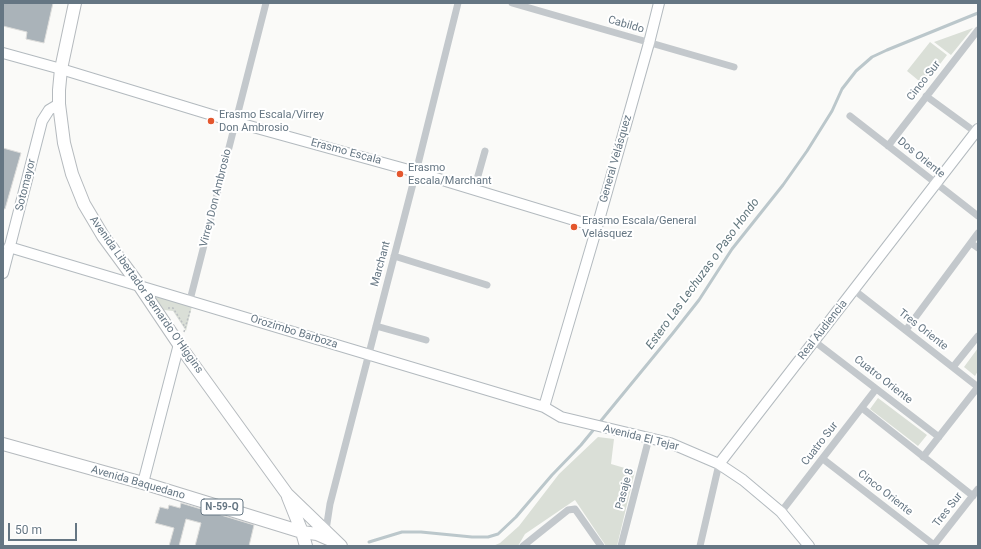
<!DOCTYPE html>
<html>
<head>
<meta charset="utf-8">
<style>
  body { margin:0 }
  #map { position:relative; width:981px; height:549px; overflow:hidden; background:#fafaf8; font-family:Roboto,sans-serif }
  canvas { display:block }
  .frame { position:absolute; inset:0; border:4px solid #657683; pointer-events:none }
  .scale { position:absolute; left:8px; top:523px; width:69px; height:18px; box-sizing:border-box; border:2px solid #657683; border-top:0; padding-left:5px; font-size:12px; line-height:14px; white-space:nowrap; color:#657683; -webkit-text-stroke:3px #fff; paint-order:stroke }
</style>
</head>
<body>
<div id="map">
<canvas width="981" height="549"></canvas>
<div class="frame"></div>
<div class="scale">50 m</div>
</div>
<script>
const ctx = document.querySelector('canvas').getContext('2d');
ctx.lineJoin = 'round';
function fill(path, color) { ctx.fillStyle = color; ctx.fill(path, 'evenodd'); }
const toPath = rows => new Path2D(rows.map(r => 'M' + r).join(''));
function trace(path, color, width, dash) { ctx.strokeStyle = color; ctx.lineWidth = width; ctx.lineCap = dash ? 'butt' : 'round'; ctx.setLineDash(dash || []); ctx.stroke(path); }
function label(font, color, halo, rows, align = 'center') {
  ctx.font = font + ' Roboto,sans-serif'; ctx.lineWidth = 4; ctx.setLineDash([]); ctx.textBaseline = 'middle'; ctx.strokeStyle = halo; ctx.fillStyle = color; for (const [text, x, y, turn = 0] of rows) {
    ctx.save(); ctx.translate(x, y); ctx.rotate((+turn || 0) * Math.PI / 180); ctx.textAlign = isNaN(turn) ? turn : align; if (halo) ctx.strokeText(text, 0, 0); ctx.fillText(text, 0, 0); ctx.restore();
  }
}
const green = toPath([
  [973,28,951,55,934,42],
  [930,42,947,55,924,85,907,71],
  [154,296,192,306,186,331,173,311,164,310],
  [978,348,978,371,975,376,964,367],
  [878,398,927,435,918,446,870,409],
  [598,437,614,439,611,464,635,471,617,546,606,546,575,500,525,534,518,546,493,546,500,543,519,526,559,474]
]);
const stream = toPath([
  [369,542,402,532,421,532,472,537,488,537,498,534,516,517,552,475,581,445,673,333,699,300,732,249,783,185,807,151,832,111,842,89,856,71,872,57,887,50,978,13]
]);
const building = toPath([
  [3,3,53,3,44,43,26,39,27,32,3,26,3,3],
  [3,148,21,153,5,209,3,209,3,148],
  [181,503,254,525,249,546,195,546,201,523,186,519,179,546,169,546,174,528,155,523,160,507,168,509,169,505,180,508,181,503]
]);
const path = toPath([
  [168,308,173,308,185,327],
  [184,332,190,311]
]);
const street = toPath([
  [512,3,734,67],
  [926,96,978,134],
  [850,116,978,216],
  [888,146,978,30],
  [474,190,485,151],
  [971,243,978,248],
  [394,256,487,285],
  [854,290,978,387],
  [190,300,266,3],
  [376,326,426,340],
  [906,330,978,233],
  [814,341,939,437],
  [953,367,978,336],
  [862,408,973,496],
  [923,457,978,387],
  [823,459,934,545,978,489],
  [781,512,876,389],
  [326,530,330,504,416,172,458,3],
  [523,546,568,510,575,509,601,546],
  [621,546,649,438],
  [700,546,719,464]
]);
const secondary = toPath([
  [3,53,61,69,235,122,416,172,597,227],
  [9,247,544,407,561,417,670,443,719,464,743,480,781,512,809,546],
  [3,273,42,121,49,110,59,104],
  [544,407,597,227,649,43,659,3],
  [719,464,978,129],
  [143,483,179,344]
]);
const primary = toPath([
  [75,3,61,69,59,90,59,104,64,143,72,174,84,204,103,236,139,285,180,346,287,494,341,546],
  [3,444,143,483,302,532,317,534,333,541],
  [288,497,302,532,306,546]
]);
const markers = [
  [211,121,4,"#e4572e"],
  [400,174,4,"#e4572e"],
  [574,227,4,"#e4572e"]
];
const shields = [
  [222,507,42]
];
const shieldNames = [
  ["N-59-Q",222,507]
];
const streetNames = [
  ["Cabildo",626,25,16],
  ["Cinco Sur",924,81,-52],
  ["Erasmo Escala",346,152,15],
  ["Dos Oriente",921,158,39],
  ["General Velásquez",616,159,-74],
  ["Sotomayor",26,185,-76],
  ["Virrey Don Ambrosio",216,198,-76],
  ["Marchant",381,264,-75],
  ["Avenida Libertador Bernardo O'Higgins",146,295,55],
  ["Real Audiencia",823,330,-52],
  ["Tres Oriente",923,330,38],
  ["Orozimbo Barboza",294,332,17],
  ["Cuatro Oriente",883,380,38],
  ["Avenida El Tejar",641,438,14],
  ["Cuatro Sur",820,444,-52],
  ["Avenida Baquedano",138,483,16],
  ["Pasaje 8",625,489,-75],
  ["Cinco Oriente",885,493,38],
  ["Tres Sur",948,510,-52]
];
const poiNames = [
  ["Erasmo Escala/Virrey",219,115],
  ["Don Ambrosio",219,128],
  ["Erasmo",408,168],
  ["Escala/Marchant",408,181],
  ["Erasmo Escala/General",582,221],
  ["Velásquez",582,234]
];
const waterNames = [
  ["Estero Las Lechuzas o Paso Hondo",703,274,-54]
];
fill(green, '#dadfd7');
trace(stream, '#bbc7cb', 3);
fill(building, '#aab3b9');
trace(building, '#dcdcda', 1);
trace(secondary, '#b3babf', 12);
trace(primary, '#b5babe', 14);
trace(path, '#bbbfc2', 1.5, [2, 2]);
trace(street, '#c3c8cc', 7);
trace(secondary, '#fff', 10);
trace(primary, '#fff', 12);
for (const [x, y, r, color] of markers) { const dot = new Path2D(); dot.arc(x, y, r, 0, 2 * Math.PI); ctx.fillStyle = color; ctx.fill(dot); trace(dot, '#fff', 1.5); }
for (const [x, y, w] of shields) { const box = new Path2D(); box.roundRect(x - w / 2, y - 8, w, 16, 3); ctx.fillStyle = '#fff'; ctx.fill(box); trace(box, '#657683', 1); }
label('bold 10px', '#657683', null, shieldNames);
label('11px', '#657683', '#fff', streetNames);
label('11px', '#657683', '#fff', poiNames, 'left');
label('italic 12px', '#60757c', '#fff', waterNames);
</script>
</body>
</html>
